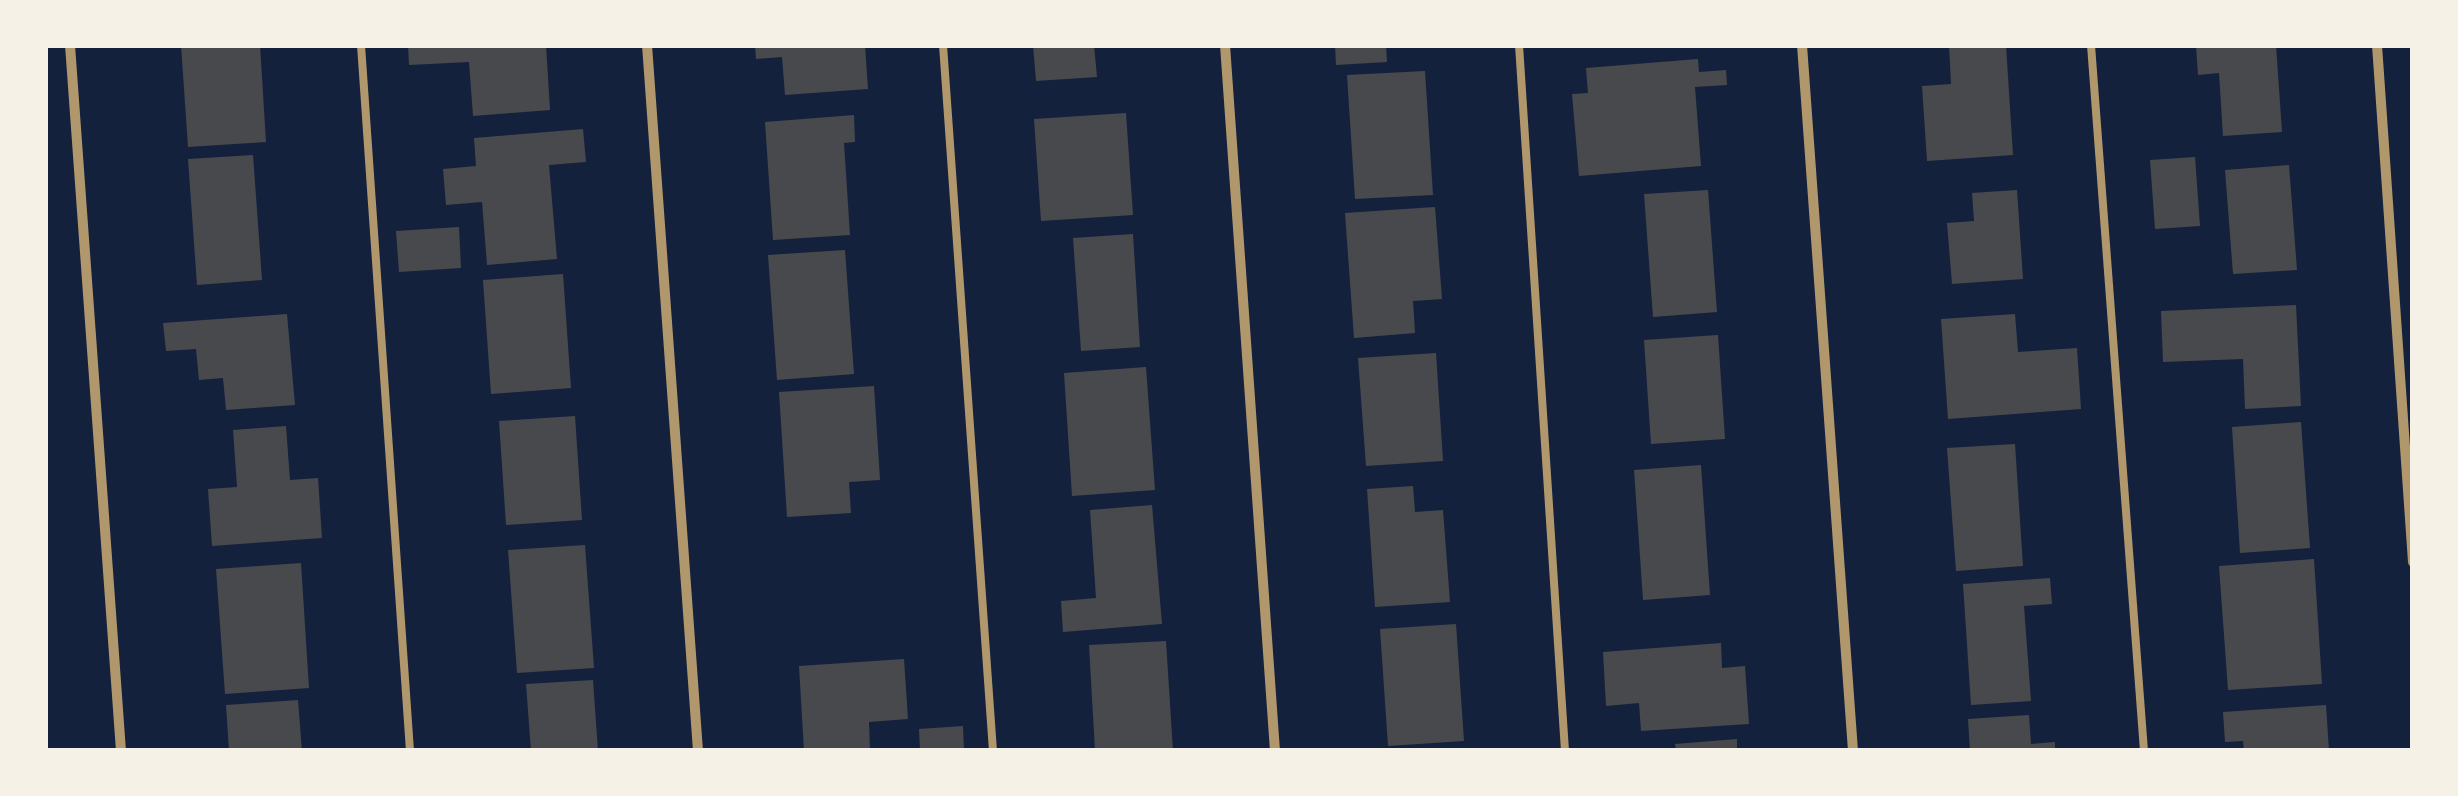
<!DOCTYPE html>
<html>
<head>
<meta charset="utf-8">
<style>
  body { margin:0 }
  #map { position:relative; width:2458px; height:796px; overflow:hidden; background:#14213d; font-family:"DejaVu Sans",sans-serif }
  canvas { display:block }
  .frame { position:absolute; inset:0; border:48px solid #f6f1e7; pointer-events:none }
</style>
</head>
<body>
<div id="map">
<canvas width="2458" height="796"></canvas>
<div class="frame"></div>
</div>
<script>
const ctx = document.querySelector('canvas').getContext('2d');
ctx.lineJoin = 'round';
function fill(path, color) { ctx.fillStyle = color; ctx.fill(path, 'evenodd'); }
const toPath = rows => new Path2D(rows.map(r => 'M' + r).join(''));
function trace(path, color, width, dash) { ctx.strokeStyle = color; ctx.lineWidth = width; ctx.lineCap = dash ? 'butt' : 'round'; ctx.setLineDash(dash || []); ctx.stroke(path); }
const building = toPath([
  [181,45,260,45,266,142,188,147],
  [408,45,546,45,550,110,473,116,469,62,409,65],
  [755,45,865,45,868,89,785,95,782,57,756,59],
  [1033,45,1094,45,1097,77,1036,81],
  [1335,45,1386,45,1387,62,1336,65],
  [1949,45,2006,45,2013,155,1927,161,1922,86,1951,84],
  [2196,45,2276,45,2282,132,2223,136,2219,73,2198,75],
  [1698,59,1699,72,1726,70,1727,85,1695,87,1701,166,1579,176,1572,94,1588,93,1586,68],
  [1425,71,1433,195,1355,199,1347,75],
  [1126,113,1133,215,1041,221,1034,119],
  [854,115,855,142,844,143,850,235,773,240,765,122],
  [583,129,586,162,549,165,557,259,487,265,482,202,446,205,443,169,476,166,474,138],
  [253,155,262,280,197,285,188,159],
  [2195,157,2200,226,2155,229,2150,160],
  [2289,165,2297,270,2233,274,2225,170],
  [1708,190,1717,312,1653,317,1644,194],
  [2017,190,2023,279,1952,284,1947,223,1974,221,1972,193],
  [1435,207,1442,299,1413,301,1415,333,1354,338,1345,213],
  [459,227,461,268,399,272,396,231],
  [1133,234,1140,347,1081,351,1073,238],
  [845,250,854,374,777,380,768,255],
  [563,274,571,388,491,394,483,280],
  [2296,305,2301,406,2245,409,2243,359,2163,362,2161,311],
  [287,314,295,405,226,410,223,378,199,380,196,349,166,351,163,323],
  [2015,314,2018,352,2077,348,2081,409,1948,419,1941,319],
  [1718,335,1725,439,1651,444,1644,340],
  [1436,353,1443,461,1366,466,1358,358],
  [1146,367,1155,490,1072,496,1064,373],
  [874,386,880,480,849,482,851,513,787,517,779,392],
  [575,416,582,520,506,525,499,421],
  [2301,422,2310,548,2240,553,2232,427],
  [286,426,290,480,318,478,322,538,212,546,208,489,237,487,233,430],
  [2015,444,2023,566,1956,571,1947,448],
  [1701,465,1710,595,1643,600,1634,470],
  [1413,486,1415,512,1443,510,1450,602,1375,607,1367,489],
  [1152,505,1162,624,1063,632,1061,601,1096,598,1090,510],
  [585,545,594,668,517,673,508,550],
  [2314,559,2322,684,2228,690,2219,566],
  [301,563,309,688,225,694,216,569],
  [2050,578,2052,604,2024,606,2031,701,1971,705,1963,584],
  [1456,624,1464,741,1388,746,1380,629],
  [1166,641,1173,751,1095,751,1089,645],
  [1721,643,1722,668,1745,666,1749,724,1641,731,1639,703,1606,706,1603,652],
  [904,659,908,719,869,722,870,751,804,751,799,666],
  [593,680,598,751,531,751,526,684],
  [298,700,302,751,229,751,226,705],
  [2326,705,2329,751,2244,751,2243,741,2225,742,2223,712],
  [2029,715,2031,744,2055,742,2055,751,1970,751,1968,719],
  [963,726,964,751,920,751,919,729],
  [1737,739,1737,751,1676,751,1675,744]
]);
const service = toPath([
  [361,45,410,751],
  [943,45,993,751],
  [1519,45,1565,751],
  [2091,45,2144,751]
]);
const minor = toPath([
  [70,45,121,751],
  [647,45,698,751],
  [1225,45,1275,751],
  [1802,45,1853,751],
  [2377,45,2413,562]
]);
fill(building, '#48494c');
trace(service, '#b1986c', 8);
trace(minor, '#b1986c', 10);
</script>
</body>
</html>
